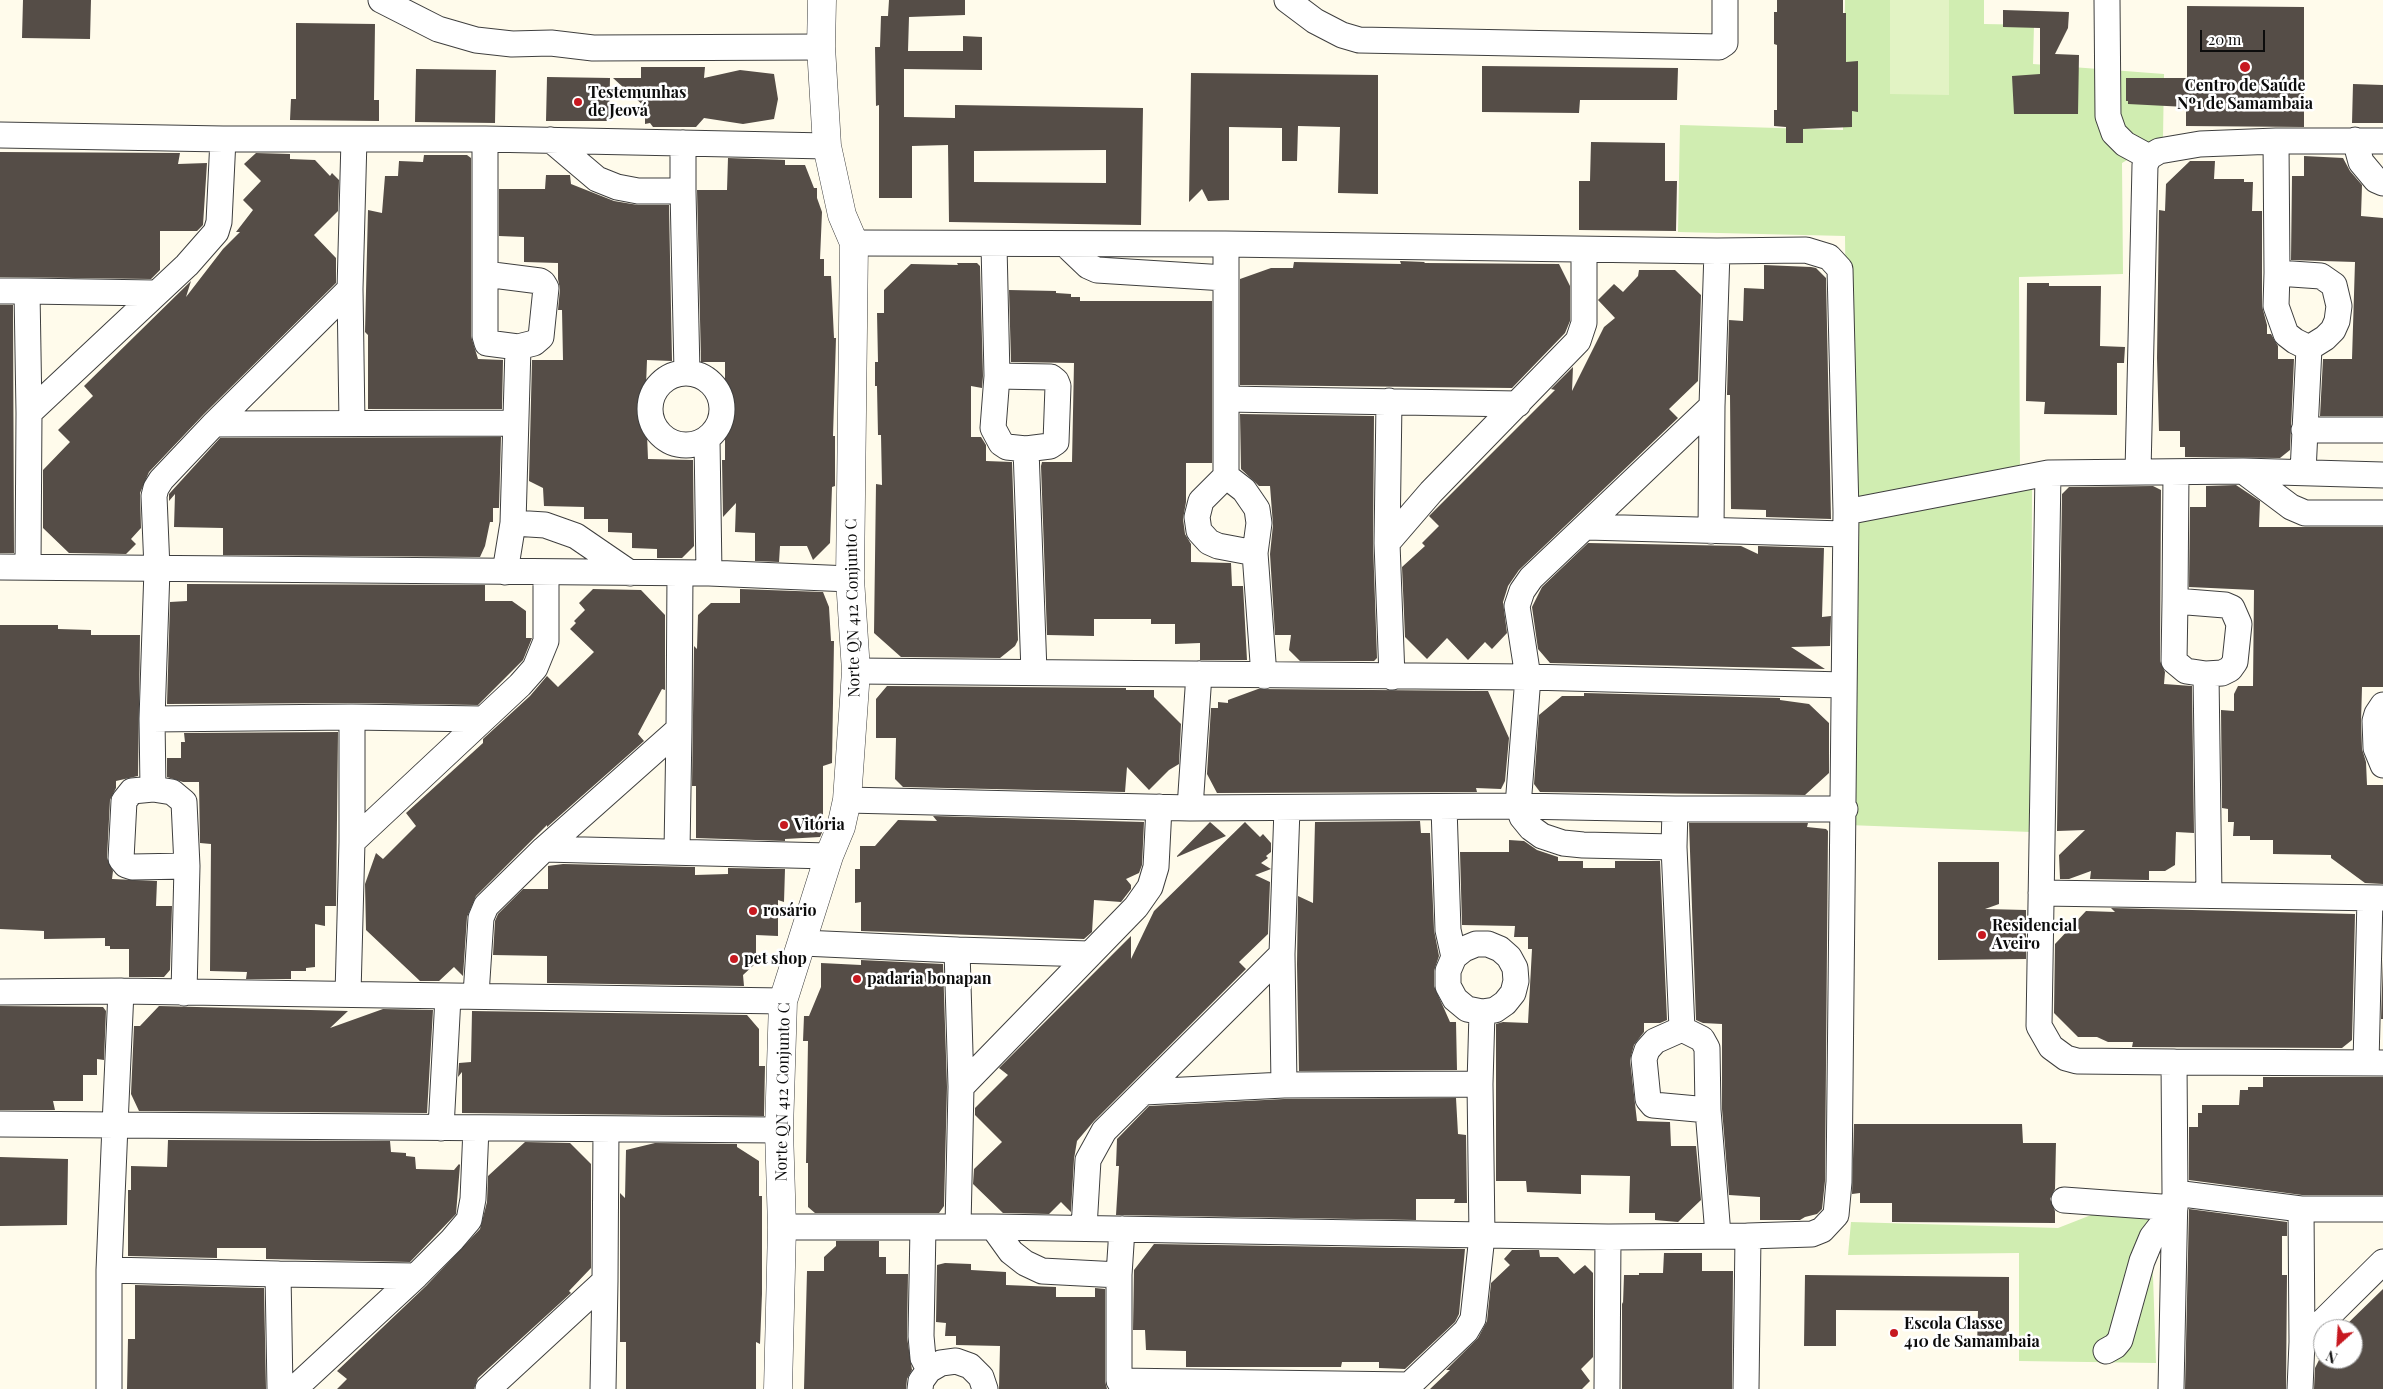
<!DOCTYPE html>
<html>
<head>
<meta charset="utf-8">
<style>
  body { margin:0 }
  #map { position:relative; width:2383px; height:1389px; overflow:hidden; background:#fffbeb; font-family:"Playfair Display",serif }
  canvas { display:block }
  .north { position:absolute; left:2313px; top:1319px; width:50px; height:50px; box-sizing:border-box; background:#fff; border:1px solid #9e9e9e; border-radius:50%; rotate:206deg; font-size:14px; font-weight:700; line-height:20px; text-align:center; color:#0c0c0c }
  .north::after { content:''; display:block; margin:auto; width:18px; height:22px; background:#c71920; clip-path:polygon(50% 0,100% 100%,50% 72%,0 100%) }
  .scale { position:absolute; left:2200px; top:30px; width:65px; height:22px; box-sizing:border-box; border:2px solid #0c0c0c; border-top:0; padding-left:6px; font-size:15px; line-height:18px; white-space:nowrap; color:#0c0c0c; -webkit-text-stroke:4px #fff; paint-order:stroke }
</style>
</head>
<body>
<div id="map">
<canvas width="2383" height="1389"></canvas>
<div class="north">N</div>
<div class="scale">20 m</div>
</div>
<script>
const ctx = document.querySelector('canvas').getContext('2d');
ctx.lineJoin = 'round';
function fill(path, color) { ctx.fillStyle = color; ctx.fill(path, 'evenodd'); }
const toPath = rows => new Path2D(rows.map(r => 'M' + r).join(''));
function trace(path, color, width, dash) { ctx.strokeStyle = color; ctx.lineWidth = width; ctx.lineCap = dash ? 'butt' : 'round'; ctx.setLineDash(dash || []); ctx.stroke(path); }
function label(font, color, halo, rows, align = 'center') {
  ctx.font = font + ' "Playfair Display",serif'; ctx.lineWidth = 5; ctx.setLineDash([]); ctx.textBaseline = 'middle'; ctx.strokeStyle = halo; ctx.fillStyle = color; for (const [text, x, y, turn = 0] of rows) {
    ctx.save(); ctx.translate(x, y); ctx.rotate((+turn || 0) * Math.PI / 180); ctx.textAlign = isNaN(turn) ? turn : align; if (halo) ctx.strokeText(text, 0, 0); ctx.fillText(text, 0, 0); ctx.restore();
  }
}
const green = toPath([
  [1845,0,1984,0,1984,24,2034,25,2033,64,2164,74,2163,139,2122,163,2123,274,2019,277,2020,474,1848,505,1845,236,1678,232,1680,125,1843,130],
  [2032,485,2031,832,1848,825,1848,518],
  [2104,1210,2151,1218,2156,1363,2019,1361,2019,1253,1848,1255,1851,1222,2058,1228]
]);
const pitch = toPath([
  [1890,0,1949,0,1949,95,1890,94]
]);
const building = toPath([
  [23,0,91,0,90,39,22,38],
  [889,0,965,0,965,15,909,17,908,51,963,51,963,36,982,37,982,70,904,69,904,117,955,118,955,105,1143,108,1141,225,949,222,948,145,912,146,912,198,879,198,879,105,876,106,875,47,880,47,881,16,888,16],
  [1106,150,1106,183,974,182,974,151],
  [1777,0,1843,0,1843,13,1846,13,1846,62,1858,61,1858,112,1852,111,1852,127,1803,129,1803,143,1786,143,1786,127,1774,126,1774,110,1777,110,1777,45,1774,44,1774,12,1777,12],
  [2187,6,2304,7,2304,127,2186,126,2186,107,2128,104,2128,101,2126,101,2126,78,2187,78],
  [2003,10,2069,12,2068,28,2055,54,2079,55,2078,114,2014,114,2012,76,2040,74,2040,28,2003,27],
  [296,23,375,24,374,100,379,100,379,121,290,120,291,99,296,99],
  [1482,66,1678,68,1677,100,1580,100,1579,113,1482,112],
  [641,67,705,67,704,78,740,70,774,74,778,99,774,119,743,124,704,118,696,127,653,127,650,123,645,124,645,107,613,78,641,78],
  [416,69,496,70,495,123,415,122],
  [1191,73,1378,75,1378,194,1338,193,1340,127,1298,126,1297,161,1282,161,1282,128,1229,127,1229,200,1208,201,1202,189,1189,202],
  [547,77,610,78,609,121,546,121],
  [2353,84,2383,85,2383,123,2352,123],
  [1591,142,1665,143,1665,181,1677,181,1676,231,1579,230,1579,181,1590,181],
  [0,152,180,153,178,164,207,163,203,225,197,231,160,231,160,270,151,279,0,277],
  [256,153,290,154,290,159,315,160,330,176,332,173,339,180,338,211,314,235,336,258,336,283,204,414,149,472,140,493,141,528,131,539,136,544,126,554,69,553,43,528,43,470,70,442,58,430,93,396,84,386,191,281,186,297,223,249,240,232,236,232,253,210,243,200,261,181,244,164],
  [424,155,467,155,471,158,471,336,478,359,503,360,502,409,368,409,368,335,365,332,368,210,382,213,385,176,398,176,399,161,423,162],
  [2304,156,2343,158,2350,171,2362,185,2361,216,2383,218,2383,416,2320,416,2323,359,2352,359,2355,262,2291,260,2292,176,2304,176],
  [728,158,785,160,785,165,805,165,814,188,817,188,817,198,822,212,820,259,824,259,824,276,831,276,834,338,836,338,833,436,835,436,835,486,832,487,830,543,813,560,807,546,780,546,779,562,755,561,755,533,735,532,736,503,723,517,722,460,725,460,725,362,701,362,697,190,727,190],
  [2190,161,2215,161,2214,179,2244,179,2244,182,2253,182,2252,211,2262,211,2262,306,2267,325,2267,334,2271,334,2278,346,2278,359,2294,359,2290,450,2280,458,2185,457,2185,447,2180,447,2180,431,2159,431,2157,358,2159,210,2165,211,2166,184],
  [546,175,570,175,571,184,614,201,638,205,669,205,672,361,647,360,646,386,644,386,643,434,647,434,648,459,693,460,694,546,682,558,657,558,657,549,632,548,632,533,608,532,608,519,584,519,584,507,544,506,543,488,529,481,532,360,563,360,562,310,558,310,560,289,558,279,558,263,524,262,524,237,499,236,499,189,545,189],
  [1400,261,1425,262,1424,263,1559,264,1570,286,1570,321,1565,333,1512,388,1240,385,1240,279,1271,268,1293,268,1294,262,1401,264],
  [957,263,977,263,980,266,983,376,982,388,971,386,971,437,981,437,986,445,986,461,1012,462,1018,640,1015,646,1000,658,901,657,874,633,876,484,882,485,881,435,878,435,877,386,875,386,875,362,878,362,877,313,884,313,884,290,911,264,958,265],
  [1764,265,1811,267,1816,268,1826,278,1831,519,1766,517,1766,510,1731,509,1730,395,1727,395,1729,320,1743,321,1744,288,1764,289],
  [1639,270,1675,270,1701,295,1698,381,1669,409,1678,418,1519,570,1508,586,1503,602,1507,633,1492,649,1485,642,1468,660,1447,638,1427,659,1405,637,1402,567,1425,546,1422,543,1439,526,1429,516,1555,390,1551,389,1573,367,1572,391,1604,327,1615,318,1598,300,1614,284,1623,292,1638,276],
  [2027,283,2049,283,2049,286,2101,286,2100,346,2125,347,2124,363,2117,363,2117,415,2044,414,2045,402,2026,401],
  [1009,290,1056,291,1056,293,1071,294,1071,297,1080,297,1080,301,1212,301,1212,463,1186,463,1186,502,1183,519,1185,534,1191,544,1191,562,1231,563,1232,586,1243,586,1247,660,1200,660,1200,643,1175,644,1175,624,1151,624,1151,619,1094,619,1094,636,1047,635,1041,466,1042,462,1072,462,1074,363,1011,362],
  [0,305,13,305,14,553,0,553],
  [1240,414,1374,416,1373,543,1377,658,1374,661,1300,661,1289,650,1291,635,1275,635,1270,554,1273,525,1270,486,1259,486,1241,469],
  [501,437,499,508,493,508,493,522,490,522,485,546,480,557,223,555,223,528,174,527,175,494,169,501,169,494,220,438],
  [2236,485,2260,501,2259,527,2383,527,2383,687,2362,687,2361,722,2362,749,2366,762,2367,785,2383,785,2383,884,2365,883,2331,858,2331,855,2273,854,2273,840,2250,840,2250,836,2233,836,2234,822,2228,822,2228,809,2222,808,2221,710,2234,711,2234,694,2238,686,2253,686,2254,590,2189,587,2190,507,2206,507,2206,486],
  [2153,486,2161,490,2160,661,2165,672,2164,684,2192,686,2194,833,2176,832,2175,865,2165,871,2149,871,2149,880,2090,879,2091,871,2069,879,2060,879,2059,855,2085,830,2057,831,2062,494,2069,487],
  [1588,543,1741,546,1758,554,1758,546,1824,548,1822,617,1831,616,1830,646,1791,647,1825,669,1550,663,1538,649,1532,607,1542,587],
  [187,584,485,585,485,601,512,601,526,611,526,638,532,638,523,660,478,705,352,703,167,704,170,602,187,601],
  [593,589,641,590,665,615,665,690,662,689,638,734,644,741,547,827,547,825,476,896,467,917,463,976,454,967,439,981,420,981,366,930,365,884,376,853,383,859,416,826,406,813,483,743,483,739,530,696,547,676,558,687,594,652,570,629,576,623,574,621,585,610,579,603],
  [740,589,823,592,829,607,831,641,834,641,832,763,823,766,823,830,820,837,785,839,785,841,696,838,696,786,692,786,694,646,697,649,698,615,711,603,740,603],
  [0,625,58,625,58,629,91,630,91,635,140,635,138,776,116,781,116,788,110,800,107,858,113,871,112,879,157,881,156,906,172,906,170,970,164,977,129,977,129,949,110,949,110,946,105,946,105,938,44,939,44,931,0,929],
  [887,686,1126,688,1126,690,1154,690,1154,697,1181,724,1179,764,1169,770,1149,790,1127,767,1125,792,903,787,895,779,896,738,876,738,876,699],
  [1258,689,1488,691,1509,738,1505,781,1501,789,1476,788,1477,792,1217,793,1207,774,1211,708,1218,708,1218,702,1228,703,1228,700],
  [1584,693,1780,698,1780,700,1809,704,1829,723,1829,773,1805,795,1540,792,1534,784,1539,715,1562,696,1584,696],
  [338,732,336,906,325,906,325,926,315,924,315,967,306,968,306,971,291,971,291,979,246,979,247,972,210,971,211,844,200,843,199,782,183,782,167,777,167,758,181,758,181,742,185,742,184,733],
  [933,816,1144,822,1142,865,1139,873,1126,879,1131,885,1131,889,1121,902,1094,900,1092,932,1084,939,861,931,861,902,855,903,855,869,860,869,860,846,875,846,898,820,937,821],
  [1420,821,1421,833,1430,833,1434,930,1439,956,1434,971,1434,986,1450,1022,1456,1022,1457,1070,1299,1071,1297,964,1298,896,1313,903,1315,822],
  [1210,822,1226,836,1177,857,1177,856],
  [1245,822,1260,837,1263,834,1271,843,1271,852,1266,856,1268,858,1261,863,1271,869,1255,875,1270,882,1268,934,1239,962,1246,969,1094,1121,1077,1141,1074,1159,1071,1212,1061,1202,1049,1214,1003,1213,973,1184,974,1169,1002,1142,975,1115,975,1108,1008,1075,999,1068,1131,936,1131,959,1154,911],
  [1689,823,1808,823,1807,827,1826,829,1828,831,1825,1181,1822,1209,1817,1214,1805,1217,1800,1220,1760,1220,1760,1197,1729,1195,1722,1109,1722,1024,1703,1023,1696,1020],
  [1509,840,1524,841,1537,850,1558,857,1558,861,1583,861,1583,868,1615,868,1615,861,1660,861,1667,1020,1660,1023,1644,1023,1644,1032,1634,1045,1630,1060,1637,1121,1670,1122,1671,1146,1696,1146,1701,1200,1678,1222,1655,1220,1655,1213,1629,1213,1630,1176,1581,1175,1581,1194,1527,1192,1526,1181,1496,1181,1496,1024,1503,1022,1528,1023,1532,949,1528,949,1528,937,1514,937,1515,926,1462,925,1460,852,1509,852],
  [1938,862,1999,862,1999,904,1985,909,2026,910,2026,959,1938,960],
  [563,864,695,867,695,875,728,874,728,868,785,869,784,902,778,900,778,936,756,935,756,963,743,975,744,986,547,983,547,956,493,955,495,921,498,914,523,889,548,889,548,866],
  [2111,908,2355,914,2352,1040,2342,1048,2132,1047,2133,1042,2108,1042,2097,1037,2078,1037,2054,1013,2055,944,2086,911,2115,912],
  [2383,959,2383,1019,2381,1019],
  [861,960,943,964,947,1087,944,1206,939,1213,815,1213,808,1207,808,1163,806,1163,808,1041,803,1041,804,1016,809,1016,821,987,821,963,861,965],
  [0,1006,103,1007,106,1011,104,1060,97,1059,97,1075,83,1075,83,1101,53,1101,55,1110,0,1110],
  [159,1006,348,1011,330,1028,383,1009,433,1010,427,1113,139,1111,131,1094,134,1026,140,1026],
  [472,1011,747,1015,759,1029,759,1066,765,1066,764,1116,462,1113,462,1072,458,1077,459,1063,471,1062],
  [2263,1077,2383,1077,2383,1195,2302,1195,2189,1180,2189,1127,2198,1127,2198,1113,2202,1113,2202,1105,2239,1105,2240,1090,2248,1090,2248,1087,2263,1087],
  [1456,1098,1458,1134,1466,1135,1467,1203,1454,1203,1455,1199,1416,1199,1416,1220,1116,1215,1119,1166,1116,1166,1117,1139,1149,1106,1284,1099],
  [1854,1124,2022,1124,2023,1143,2056,1143,2055,1189,2050,1199,2055,1211,2055,1223,1892,1222,1892,1203,1860,1203,1860,1193,1852,1194],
  [168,1140,390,1141,391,1152,406,1153,406,1156,415,1157,416,1169,454,1170,459,1164,460,1165,456,1214,410,1262,266,1259,266,1248,217,1248,217,1258,128,1256,128,1190,131,1190,131,1166,167,1167],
  [525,1142,570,1143,591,1164,591,1268,569,1291,571,1293,478,1378,474,1389,337,1389,347,1379,337,1371,426,1286,480,1229,487,1202,488,1176],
  [655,1143,737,1144,737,1147,759,1161,759,1196,762,1196,762,1294,760,1344,756,1342,756,1389,626,1389,626,1342,620,1342,620,1193,625,1198,626,1150],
  [0,1157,68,1159,67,1225,0,1226],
  [2189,1209,2287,1222,2287,1236,2282,1236,2282,1275,2287,1275,2286,1389,2185,1389],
  [836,1241,879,1241,879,1257,886,1257,886,1274,908,1274,907,1337,912,1370,907,1379,906,1389,804,1389,807,1271,824,1271,824,1257,836,1246],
  [1154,1244,1465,1249,1459,1314,1455,1322,1405,1369,1379,1368,1379,1362,1342,1362,1341,1367,1186,1367,1186,1351,1146,1350,1145,1330,1133,1330,1134,1270],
  [1512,1250,1539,1250,1540,1257,1558,1257,1574,1274,1585,1265,1593,1273,1593,1357,1581,1369,1590,1381,1582,1389,1430,1389,1450,1370,1446,1370,1478,1338,1487,1321,1491,1283,1510,1265,1504,1259],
  [1664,1253,1702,1253,1702,1271,1733,1271,1732,1389,1622,1389,1622,1302,1623,1304,1624,1275,1639,1275,1639,1273,1663,1273],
  [945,1263,971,1264,971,1270,1006,1272,1006,1285,1056,1287,1056,1297,1095,1297,1095,1288,1105,1289,1105,1381,1107,1389,999,1389,1000,1346,956,1345,956,1336,945,1336,946,1323,936,1322,937,1265],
  [1805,1275,2009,1277,2009,1348,1977,1347,1978,1311,1836,1310,1836,1346,1804,1346],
  [135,1285,264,1288,266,1389,127,1389,128,1339,135,1339],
  [2383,1289,2383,1389,2314,1389,2315,1368,2323,1352,2323,1359,2353,1359,2353,1329,2336,1329,2341,1324,2344,1327]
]);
const minor = toPath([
  [381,0,438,29,476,40,512,44,551,43,593,48,821,47],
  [1287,0,1315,21,1342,35,1359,40,1719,47,1725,43,1725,0],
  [2107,0,2108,116,2114,133,2125,144,2149,157],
  [0,135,223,139,485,139,827,146],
  [551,140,597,179,617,187,638,191,683,191],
  [2355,140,2361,162,2376,180,2383,183],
  [2276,141,2277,273],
  [683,143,683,191,687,372],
  [854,243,1226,244,1717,251,1806,250,1829,257,1840,269,1846,512,1839,1182,1836,1215,1822,1230,1812,1234,1748,1236,1746,1389],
  [994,245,997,376],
  [1066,245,1088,266,1097,270,1225,278],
  [2277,273,2321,276,2334,285,2339,306,2337,321,2333,330,2325,338,2309,348,2295,341,2286,334,2276,306,2277,273],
  [485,274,540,281,543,283,546,288,541,337,534,343,518,347,487,343,485,336,485,274],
  [485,274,485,139],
  [350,289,352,423],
  [0,291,27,291,29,413],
  [27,291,155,293],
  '650 409a36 36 0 1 1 72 0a36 36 0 1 1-72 0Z',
  [997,376,1051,377,1056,381,1058,386,1056,442,1050,446,1026,449,1007,447,1001,443,993,428,997,376],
  [1226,399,1518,404],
  [214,424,515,423],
  [2304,430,2383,430],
  [707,439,709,573],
  [1026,449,1034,672],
  [2243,471,2291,507,2305,513,2383,513],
  [2138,472,2145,165,2149,157,2159,151,2200,144,2276,141,2383,141],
  [2303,472,2309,348],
  [1226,476,1226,244],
  [1226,476,1244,490,1257,509,1259,523,1255,553,1218,546,1209,542,1199,531,1197,517,1201,501,1226,476],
  [1846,512,2048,473],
  [513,523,545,525,576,536,630,573],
  [1587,527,1845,534],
  [1711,531,1712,406],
  [1387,543,1389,401],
  [1255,553,1264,676],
  [0,567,709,573,850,579],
  [28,567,29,413,187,265,216,232,219,222,223,139],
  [505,572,513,523,518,347],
  [2175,601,2225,605,2232,608,2239,624,2235,662,2230,669,2222,673,2206,674,2186,671,2174,661,2175,601],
  [2175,601,2176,472],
  [856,671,1528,677,1844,685],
  [2206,674,2209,895],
  [1392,677,1387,543,1431,492,1578,341,1584,323,1584,250],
  [2383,705,2377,714,2375,721,2376,748,2383,765],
  [352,717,352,842],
  [152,719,352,717,482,719],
  [153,789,152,719,157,569,154,496,156,488,161,480,214,424,350,289,354,139],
  [847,800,1190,808,1518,806,1675,809,1845,809],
  [1444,807,1448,930,1454,957,1448,971,1448,986,1455,999,1467,1009,1482,1012,1495,1010,1505,1003,1513,993,1516,981,1515,968,1509,957,1500,949,1488,944,1476,944,1464,949,1454,957],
  [1190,808,1199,674],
  [1675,809,1674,847,1682,1029],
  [1674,847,1583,845,1563,843,1542,836,1531,828,1522,817,1518,806,1528,677,1517,606,1522,591,1531,578,1712,406,1717,251],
  [544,849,829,856],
  [677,851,679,729],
  [2041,893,2383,898],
  [803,943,957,950,961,1087],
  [957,950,1089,954],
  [1282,954,1284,1085],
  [121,991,115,1125,779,1130],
  [0,992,121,991,783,1001],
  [184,993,187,866,184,802,172,792,153,789,132,791,124,801,121,859,126,865,132,867,187,866],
  [348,994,352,842,520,685,535,668,546,641,546,573],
  [476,995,481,918,486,906,544,849,679,729,680,573],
  [1682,1029,1702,1039,1707,1048,1708,1110,1653,1105,1648,1099,1644,1059,1647,1050,1655,1041,1682,1029],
  [2174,1062,2383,1063],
  [2366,1063,2370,898],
  [1144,1092,1284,1085,1480,1084],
  [1708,1110,1718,1235],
  [0,1124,115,1125,109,1270,109,1389],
  [441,1128,448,997],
  [2175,1193,2301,1209,2383,1209],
  [2064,1200,2175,1208],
  [2301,1209,2302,1342],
  [782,1227,993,1227,1608,1237,1748,1236],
  [923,1227,921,1336,923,1358,929,1370],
  [958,1227,961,1087,1136,907,1150,887,1156,867,1159,807],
  [993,1227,1011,1252,1025,1263,1042,1271,1119,1275],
  [1084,1228,1088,1160,1104,1131,1282,954,1287,808],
  [1122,1229,1119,1275,1119,1381,1409,1385],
  [109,1270,278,1274,280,1389],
  [278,1274,416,1276,452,1240,469,1220,473,1199,476,1128],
  [2106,1351,2115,1346,2120,1340,2142,1261,2152,1237,2159,1228,2174,1217],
  [294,1389,416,1276],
  [488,1389,605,1281,606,1129],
  [603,1389,605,1281],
  [920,1389,921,1381,929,1370,941,1363,956,1361,970,1366,981,1377,985,1389],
  [1405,1389,1466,1331,1473,1319,1482,1236,1480,1084,1482,1012],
  [1607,1389,1608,1237],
  [2171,1389,2175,1193,2174,1062,2077,1061,2066,1058,2051,1047,2039,1026,2048,473,2243,471,2383,475],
  [2300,1389,2302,1342,2383,1262]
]);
const tertiary = toPath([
  [778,1389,782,1227,779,1130,783,1001,829,856,841,827,847,800,856,671,850,579,854,243,842,215,827,146,821,47,822,0]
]);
const markers = [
  [2245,67,6,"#c71920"],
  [578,102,5,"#c71920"],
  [784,825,5,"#c71920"],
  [753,911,5,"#c71920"],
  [1982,935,5,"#c71920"],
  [734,959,5,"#c71920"],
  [857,979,5,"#c71920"],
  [1894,1333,5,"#c71920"]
];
const poiNames = [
  ["Centro de Saúde",2245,86,"center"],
  ["Nº1 de Samambaia",2245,104,"center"],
  ["Testemunhas",588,93],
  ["de Jeová",588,111],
  ["Vitória",794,825],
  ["rosário",763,911],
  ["Residencial",1992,926],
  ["Aveiro",1992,944],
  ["pet shop",744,959],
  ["padaria bonapan",867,979],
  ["Escola Classe",1904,1324],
  ["410 de Samambaia",1904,1342]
];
const streetNames = [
  ["Norte QN 412 Conjunto C",853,608,-91],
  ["Norte QN 412 Conjunto C",783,1092,-89]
];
fill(green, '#d0edb1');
fill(pitch, '#e2f3c4');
fill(building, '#554d47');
trace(minor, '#3f3f3f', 27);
trace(tertiary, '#3f3f3f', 29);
trace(minor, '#fff', 25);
trace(tertiary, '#fff', 28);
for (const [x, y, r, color] of markers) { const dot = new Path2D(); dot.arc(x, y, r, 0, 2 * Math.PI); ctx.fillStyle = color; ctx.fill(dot); trace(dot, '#fff', 2); }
label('bold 16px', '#0c0c0c', '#fff', poiNames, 'left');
label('16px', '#0c0c0c', '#fff', streetNames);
</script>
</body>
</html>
